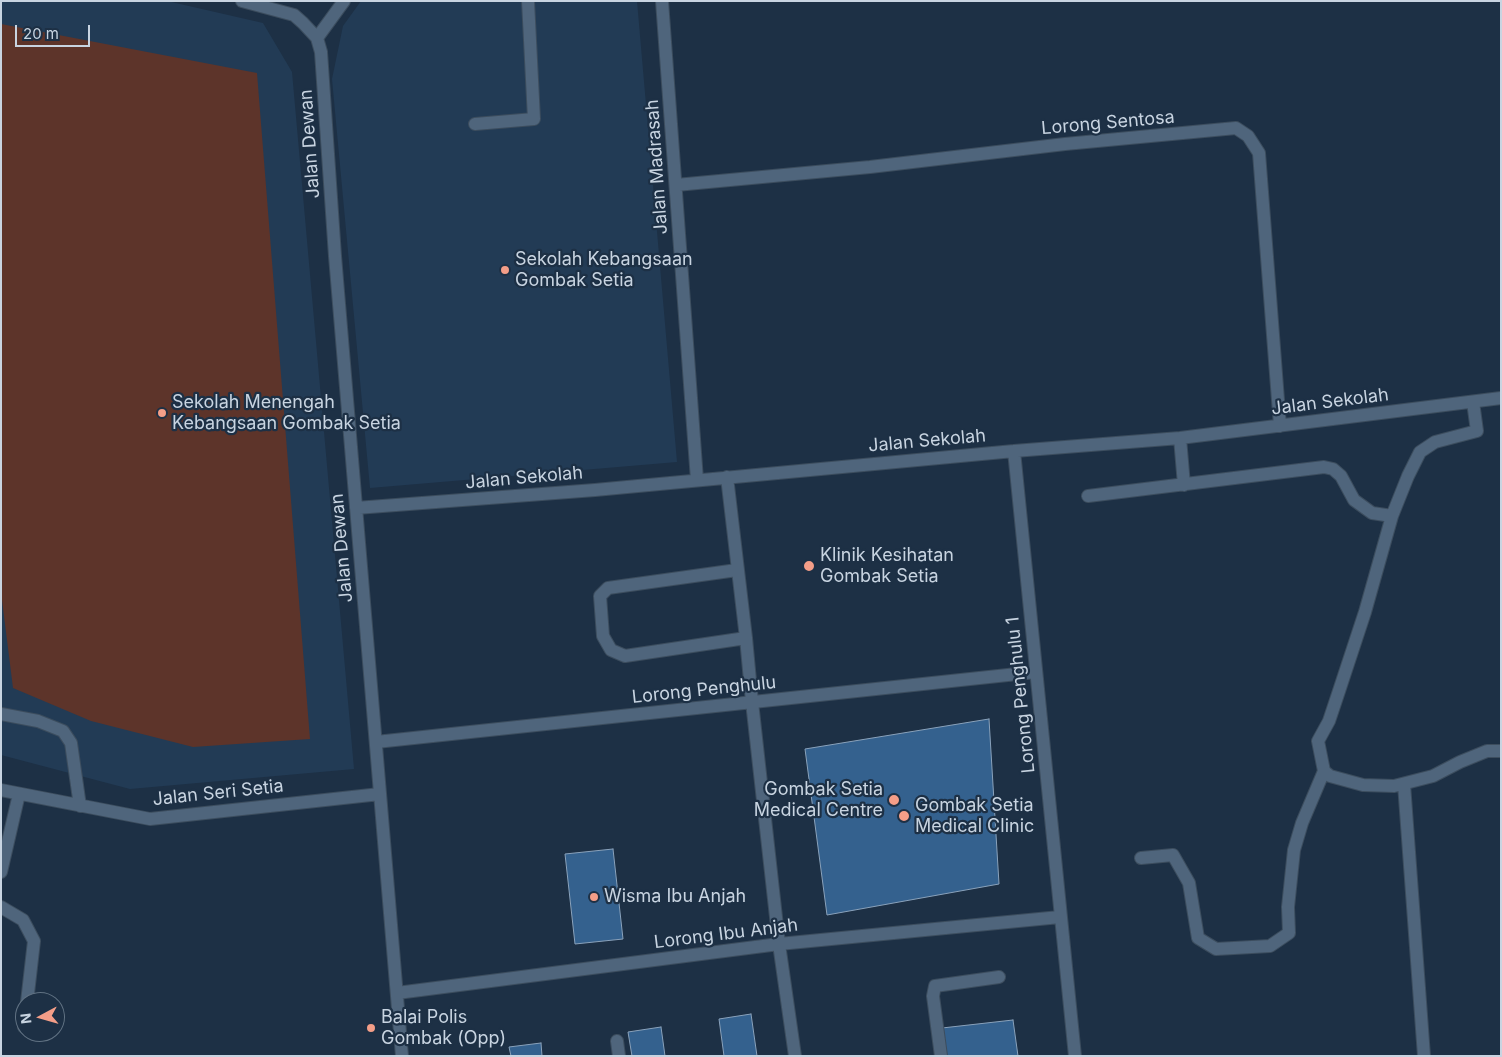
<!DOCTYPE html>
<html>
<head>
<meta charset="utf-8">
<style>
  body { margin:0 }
  #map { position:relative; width:1502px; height:1057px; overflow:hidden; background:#1d3045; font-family:Inter,sans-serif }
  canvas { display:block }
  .frame { position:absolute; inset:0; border:2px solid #c8d4e1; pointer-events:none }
  .north { position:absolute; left:15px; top:992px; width:50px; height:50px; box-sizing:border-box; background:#1d3045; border:1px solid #617283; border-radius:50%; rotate:264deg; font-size:14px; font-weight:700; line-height:20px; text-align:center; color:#c8d4e1 }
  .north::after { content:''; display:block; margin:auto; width:18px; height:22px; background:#f49e88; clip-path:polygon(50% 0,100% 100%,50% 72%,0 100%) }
  .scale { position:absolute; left:15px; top:25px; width:75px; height:22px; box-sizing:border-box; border:2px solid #c8d4e1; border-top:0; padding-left:6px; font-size:15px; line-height:18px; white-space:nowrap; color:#c8d4e1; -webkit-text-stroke:4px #1d3045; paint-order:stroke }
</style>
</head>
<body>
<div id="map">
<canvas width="1502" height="1057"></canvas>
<div class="frame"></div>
<div class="north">N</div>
<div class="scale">20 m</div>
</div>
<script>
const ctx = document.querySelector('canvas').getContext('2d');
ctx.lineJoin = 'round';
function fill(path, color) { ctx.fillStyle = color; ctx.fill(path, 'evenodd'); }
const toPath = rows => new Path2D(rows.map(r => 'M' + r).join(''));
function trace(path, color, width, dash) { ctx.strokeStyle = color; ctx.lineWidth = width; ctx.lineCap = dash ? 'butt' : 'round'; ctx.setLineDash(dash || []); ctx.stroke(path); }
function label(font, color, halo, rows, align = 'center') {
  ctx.font = font + ' Inter,sans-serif'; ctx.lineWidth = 4.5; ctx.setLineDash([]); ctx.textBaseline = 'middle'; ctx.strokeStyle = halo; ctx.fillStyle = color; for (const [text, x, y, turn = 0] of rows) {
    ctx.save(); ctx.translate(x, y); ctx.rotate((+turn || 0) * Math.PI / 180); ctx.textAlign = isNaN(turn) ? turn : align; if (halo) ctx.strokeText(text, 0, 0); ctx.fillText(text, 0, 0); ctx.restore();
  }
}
const built = toPath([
  [1,1,167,1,263,23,292,72,354,769,130,789,1,755],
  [361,1,637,1,677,462,370,488,332,79,343,26]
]);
const green = toPath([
  [1,24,257,73,310,739,193,747,91,721,13,688,1,592]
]);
const building = toPath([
  [989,719,999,884,827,915,805,749,989,719],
  [613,849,623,939,575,944,565,854,613,849],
  [751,1014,757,1056,724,1056,719,1019,751,1014],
  [1013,1020,1018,1056,945,1056,942,1028,1013,1020],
  [661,1027,665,1056,632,1056,628,1032,661,1027],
  [541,1043,542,1056,511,1056,509,1047,541,1043]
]);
const minor = toPath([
  [242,1,294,15,303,23,317,38,321,52,335,256,402,1056],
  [662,1,697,480],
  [317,38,344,1],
  [475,124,534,119,528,1],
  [676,185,870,167,1065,144,1236,128,1248,136,1259,153,1280,426],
  [1473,402,1477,431,1435,442,1420,452,1408,476,1392,516,1365,612,1339,691,1329,721,1318,741,1324,771,1330,776,1363,785,1394,786,1433,776,1460,762,1487,751,1501,751],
  [1180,438,1184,485],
  [1014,451,1075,1056],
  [727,477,746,638,752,702,779,944,795,1056],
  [1088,496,1324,467,1333,469,1341,476,1354,500,1372,513,1392,516],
  [356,508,595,490,1014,451,1180,438,1501,398],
  [737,570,608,588,600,596,603,636,611,650,625,656,746,638],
  [1,714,38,721,63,731,71,743,80,806],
  [376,742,1036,672],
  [1404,784,1424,1056],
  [1,790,150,819,380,794],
  [1141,858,1173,855,1189,883,1198,938,1216,949,1270,946,1289,933,1288,907,1294,850,1302,823,1324,771],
  [1,872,19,794],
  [1,907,23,920,34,941,27,1002],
  [397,993,779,944,1060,917],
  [24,1027,25,1018],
  [617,1041,619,1056],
  [941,1056,933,996,935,986,999,977]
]);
const markers = [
  [505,270,5,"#f49e88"],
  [162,413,5,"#f49e88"],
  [809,566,6,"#f49e88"],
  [894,800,6,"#f49e88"],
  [904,816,6,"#f49e88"],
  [594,897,5,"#f49e88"],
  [371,1028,5,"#f49e88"]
];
const streetNames = [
  ["Lorong Sentosa",1108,123,-5],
  ["Jalan Dewan",310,144,-94],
  ["Jalan Madrasah",657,167,-94],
  ["Jalan Sekolah",1330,402,-7],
  ["Jalan Sekolah",927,441,-5],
  ["Jalan Sekolah",524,478,-5],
  ["Jalan Dewan",342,548,-95],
  ["Lorong Penghulu",704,690,-6],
  ["Lorong Penghulu 1",1021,695,-96],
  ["Jalan Seri Setia",218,793,-6],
  ["Lorong Ibu Anjah",726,934,-7]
];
const poiNames = [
  ["Sekolah Kebangsaan",515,260],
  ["Gombak Setia",515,281],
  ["Sekolah Menengah",172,403],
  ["Kebangsaan Gombak Setia",172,424],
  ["Klinik Kesihatan",820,556],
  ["Gombak Setia",820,577],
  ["Gombak Setia",883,790,"right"],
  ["Medical Centre",883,811,"right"],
  ["Gombak Setia",915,806],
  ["Medical Clinic",915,827],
  ["Wisma Ibu Anjah",604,897],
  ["Balai Polis",381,1018],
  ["Gombak (Opp)",381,1039]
];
fill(built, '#223b55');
fill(green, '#5d342a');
fill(building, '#34618e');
trace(building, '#8aa2bb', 1);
trace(minor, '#3c4d5e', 14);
trace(minor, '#4f657c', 12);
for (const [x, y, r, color] of markers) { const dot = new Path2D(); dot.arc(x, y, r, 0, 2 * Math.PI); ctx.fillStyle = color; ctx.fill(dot); trace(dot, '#1d3045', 2); }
label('18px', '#c8d4e1', '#1d3045', streetNames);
label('18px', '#c8d4e1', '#1d3045', poiNames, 'left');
</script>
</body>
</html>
